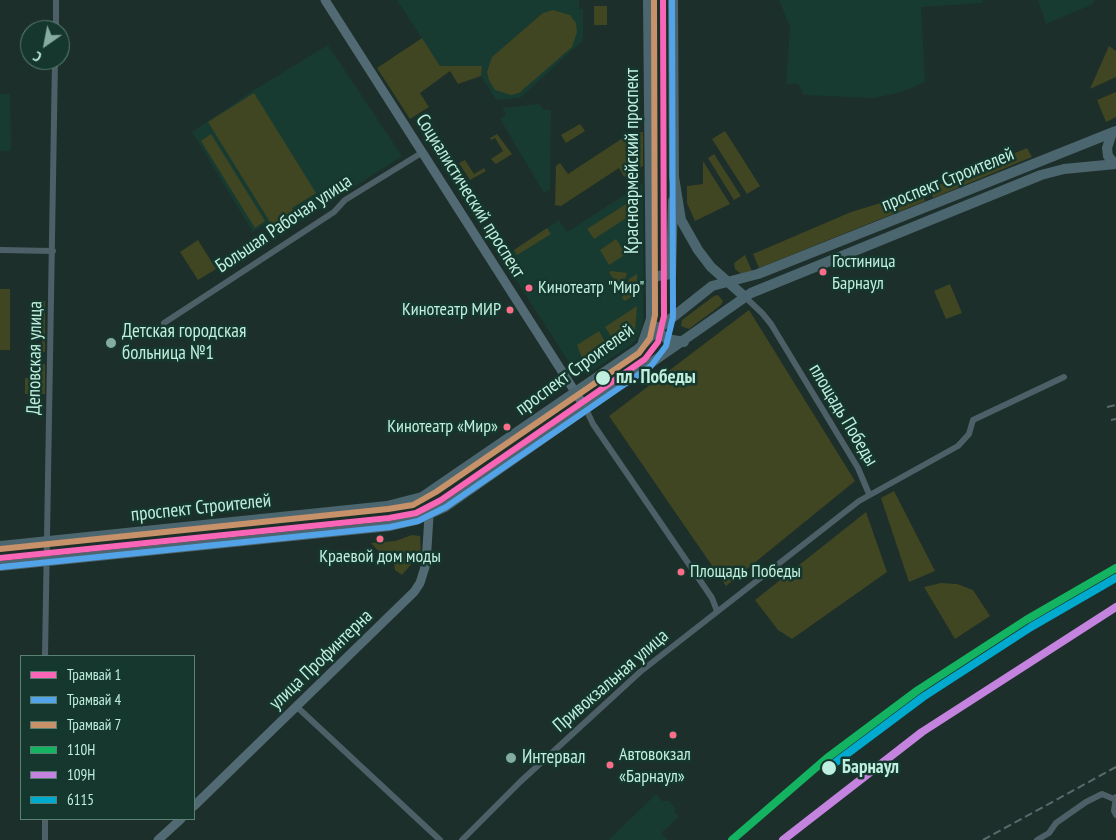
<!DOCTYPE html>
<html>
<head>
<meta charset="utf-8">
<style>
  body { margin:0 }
  #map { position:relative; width:1116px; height:840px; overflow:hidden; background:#1d2f2a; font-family:"PT Sans Narrow",sans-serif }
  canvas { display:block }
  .legend { position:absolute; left:20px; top:655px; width:175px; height:165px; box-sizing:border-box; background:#15372d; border:1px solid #598174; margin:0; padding:6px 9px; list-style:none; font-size:15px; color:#bfefde }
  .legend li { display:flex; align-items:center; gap:10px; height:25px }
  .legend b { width:25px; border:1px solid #598174 }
  .north { position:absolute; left:20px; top:20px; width:50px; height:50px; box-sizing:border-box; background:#15372d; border:1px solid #598174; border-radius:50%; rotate:213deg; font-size:14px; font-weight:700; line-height:20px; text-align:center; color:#bfefde }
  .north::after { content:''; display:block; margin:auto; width:18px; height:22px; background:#86ac9f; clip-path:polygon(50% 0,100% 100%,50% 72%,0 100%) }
</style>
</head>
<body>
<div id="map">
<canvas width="1116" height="840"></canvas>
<ul class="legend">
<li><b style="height:6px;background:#fa66b7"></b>Трамвай 1</li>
<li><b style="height:6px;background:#53a3e8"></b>Трамвай 4</li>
<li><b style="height:6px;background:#c7916a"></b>Трамвай 7</li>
<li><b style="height:6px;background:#13b361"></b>110Н</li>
<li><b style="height:6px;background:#c483df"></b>109Н</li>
<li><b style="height:6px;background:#00a9ce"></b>6115</li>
</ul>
<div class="north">С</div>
</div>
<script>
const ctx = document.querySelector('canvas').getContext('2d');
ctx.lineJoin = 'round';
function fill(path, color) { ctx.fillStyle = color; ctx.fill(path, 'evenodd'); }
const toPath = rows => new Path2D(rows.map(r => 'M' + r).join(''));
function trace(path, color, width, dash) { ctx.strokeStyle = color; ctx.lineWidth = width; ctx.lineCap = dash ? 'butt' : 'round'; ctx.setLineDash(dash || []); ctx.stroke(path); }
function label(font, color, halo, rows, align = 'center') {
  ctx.font = font + ' "PT Sans Narrow",sans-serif'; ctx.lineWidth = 5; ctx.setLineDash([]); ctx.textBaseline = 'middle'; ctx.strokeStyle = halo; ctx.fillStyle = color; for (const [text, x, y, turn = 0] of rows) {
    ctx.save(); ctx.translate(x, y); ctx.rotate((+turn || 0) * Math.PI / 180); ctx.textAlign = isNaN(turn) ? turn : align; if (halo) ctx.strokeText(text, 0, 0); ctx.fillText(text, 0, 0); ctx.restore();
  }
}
const built = toPath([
  [397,0,579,0,579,9,583,9,583,40,520,98,496,100,481,76,482,66,440,66],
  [779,0,983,0,982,3,921,7,925,82,901,92,875,98,804,95,798,84,786,84,790,27],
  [1038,0,1095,0,1093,4,1046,24],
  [328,45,402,156,275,238,266,224,253,232,192,132,254,90],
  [0,94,10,94,11,151,0,151],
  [539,104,544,110,551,110,550,189,544,193,500,119,506,115,502,108],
  [643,183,643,320,640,334,632,344,589,373,581,374,574,370,502,258,559,220,567,232],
  [656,794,662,801,669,801,676,809,674,811,679,817,661,833,668,840,609,840]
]);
const green = toPath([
  [594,6,607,6,607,25,594,25],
  [553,10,570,15,576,23,577,32,572,47,519,93,511,95,495,90,489,80,487,72,492,57,543,13],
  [422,38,440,66,482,66,481,76,458,84,450,71,420,93,429,107,410,119,377,68],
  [1109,46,1116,51,1116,77,1090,89],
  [1116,92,1116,117,1106,122,1097,100],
  [254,93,316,193,292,208,296,216,275,230,208,122],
  [580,124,585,131,566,143,561,135],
  [725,131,760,186,747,194,712,139],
  [632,132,643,132,643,166,624,177,619,168,561,206,555,205,556,166,560,163,568,174],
  [211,134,265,221,255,228,201,141],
  [497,134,512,154,496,164,491,159,503,151,495,138,491,140,490,138],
  [1027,148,1032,157,933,198,929,189],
  [714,154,741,196,734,200,708,158],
  [465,160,474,174,484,168,486,171,470,180,459,163],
  [703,161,730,204,695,221,687,203,687,186,703,184],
  [922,193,925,201,759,268,753,254,851,212,884,202,890,206],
  [634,199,634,213,594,239,587,229],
  [547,228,551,234,517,255,514,250],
  [616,239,626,254,609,265,600,250],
  [198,240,216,269,198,280,180,252],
  [745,255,752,271,741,274,735,269,734,263],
  [611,271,627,273,621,291,609,272],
  [637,274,637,293,625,301,622,298,629,279],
  [950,284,962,313,946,319,934,291],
  [0,289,10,289,10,350,0,350],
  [718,295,723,301,721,305,689,329,681,326,682,320,714,296],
  [42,301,45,301,45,352,42,352],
  [637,306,635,331,626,341,617,345,605,327],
  [749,310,855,481,726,586,609,416],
  [599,331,610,351,585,366,577,345],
  [41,364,45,364,45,394,25,394,25,378,41,378],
  [894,491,935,571,909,582,881,498],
  [866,512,887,572,792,639,778,630,755,600],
  [412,535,420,536,421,553,402,575,395,570,394,564,397,554,383,556,371,543,395,541],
  [941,583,957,584,973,590,990,616,955,639,924,587]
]);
const street = toPath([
  [56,30,56,0],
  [0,250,53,251],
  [745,297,762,313,771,324,858,468,869,494],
  [164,323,334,212,345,200,423,152],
  [586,409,593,424,712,598,717,611],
  [45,656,55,60],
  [296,706,440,840],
  [1116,797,1114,811,1116,815],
  [45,840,45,819],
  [462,840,520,782,640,672,859,501,958,446,969,434,973,420,1064,377],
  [1037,840,1049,833,1056,823,1086,802,1102,794,1114,799]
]);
const secondary = toPath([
  [325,0,586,409],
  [194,806,414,592,420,583,426,564,429,516],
  [158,840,181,819]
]);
const primary = toPath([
  [673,0,674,177,681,220,698,250,711,267,745,297],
  [1112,133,1107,148,1108,156,1115,164],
  [651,277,671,274,673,201],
  [655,326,657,331,667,339,684,342],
  [643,342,651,319,651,308,648,0],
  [0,546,387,506,422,497,638,349,663,325,712,286,758,274,1116,131],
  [0,566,390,526,416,520,445,507,751,293,1041,175,1064,169,1116,164]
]);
const rail = toPath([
  [1107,407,1116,405],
  [1111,420,1116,419],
  [983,840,1116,767]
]);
const rail1 = toPath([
  [732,840,827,758,918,690,1026,620,1116,568]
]);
const rail2 = toPath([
  [783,840,922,732,1116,607]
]);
const rail3 = toPath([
  [828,768,923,697,1031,627,1116,578]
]);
const tram1 = toPath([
  [0,558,389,518,416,513,441,500,645,359,658,342,664,316,663,0]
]);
const tram2 = toPath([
  [1,567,390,527,418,521,446,507,651,366,666,346,673,317,672,0]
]);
const tram3 = toPath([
  [0,549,388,509,413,505,436,492,639,353,650,338,655,315,654,0]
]);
const markers = [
  [823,272,4.5,"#fb6d88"],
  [529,288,4.5,"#fb6d88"],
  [510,310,4.5,"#fb6d88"],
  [111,343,6,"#86ac9f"],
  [603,378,8,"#bfefde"],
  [507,427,4.5,"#fb6d88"],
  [380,539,4.5,"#fb6d88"],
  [681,572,4.5,"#fb6d88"],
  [673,735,4.5,"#fb6d88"],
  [511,758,6,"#86ac9f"],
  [610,765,4.5,"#fb6d88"],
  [829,768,8,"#bfefde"]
];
const busNames = [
  ["Гостиница",832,262],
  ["Барнаул",832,284],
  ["Кинотеатр \"Мир\"",538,288],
  ["Кинотеатр МИР",501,310,"right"],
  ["Кинотеатр «Мир»",498,427,"right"],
  ["Краевой дом моды",380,557,"center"],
  ["Площадь Победы",690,572],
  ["Автовокзал",619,755],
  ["«Барнаул»",619,777]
];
const streetNames = [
  ["Красноармейский проспект",633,161,-90],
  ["проспект Строителей",948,180,-22],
  ["Социалистический проспект",470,196,58],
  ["Большая Рабочая улица",284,224,-34],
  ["Деповская улица",35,358,-89],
  ["проспект Строителей",575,370,-36],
  ["площадь Победы",843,415,59],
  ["проспект Строителей",201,508,-6],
  ["улица Профинтерна",321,660,-44],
  ["Привокзальная улица",611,681,-41]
];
const poiNames = [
  ["Детская городская",122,332],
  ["больница №1",122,354],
  ["Интервал",522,758]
];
const stopNames = [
  ["пл. Победы",616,378],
  ["Барнаул",842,768]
];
fill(built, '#183b31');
fill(green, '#404522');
trace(street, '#4d6067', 6);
trace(secondary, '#526a73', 9);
trace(primary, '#4c666f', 10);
trace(rail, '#586a6c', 2, [8, 4]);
trace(rail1, '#13b361', 8);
trace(rail2, '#c483df', 8);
trace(rail3, '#00a9ce', 8);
trace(tram1, '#fa66b7', 6);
trace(tram2, '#53a3e8', 6);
trace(tram3, '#c7916a', 6);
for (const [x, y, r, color] of markers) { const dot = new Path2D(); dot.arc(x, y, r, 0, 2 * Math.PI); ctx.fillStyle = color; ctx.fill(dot); trace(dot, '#15372d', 2); }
label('18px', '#bfefde', '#15372d', busNames, 'left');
label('19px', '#bfefde', '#15372d', streetNames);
label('19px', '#bfefde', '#15372d', poiNames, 'left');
label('bold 19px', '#bfefde', '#15372d', stopNames, 'left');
</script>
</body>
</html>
